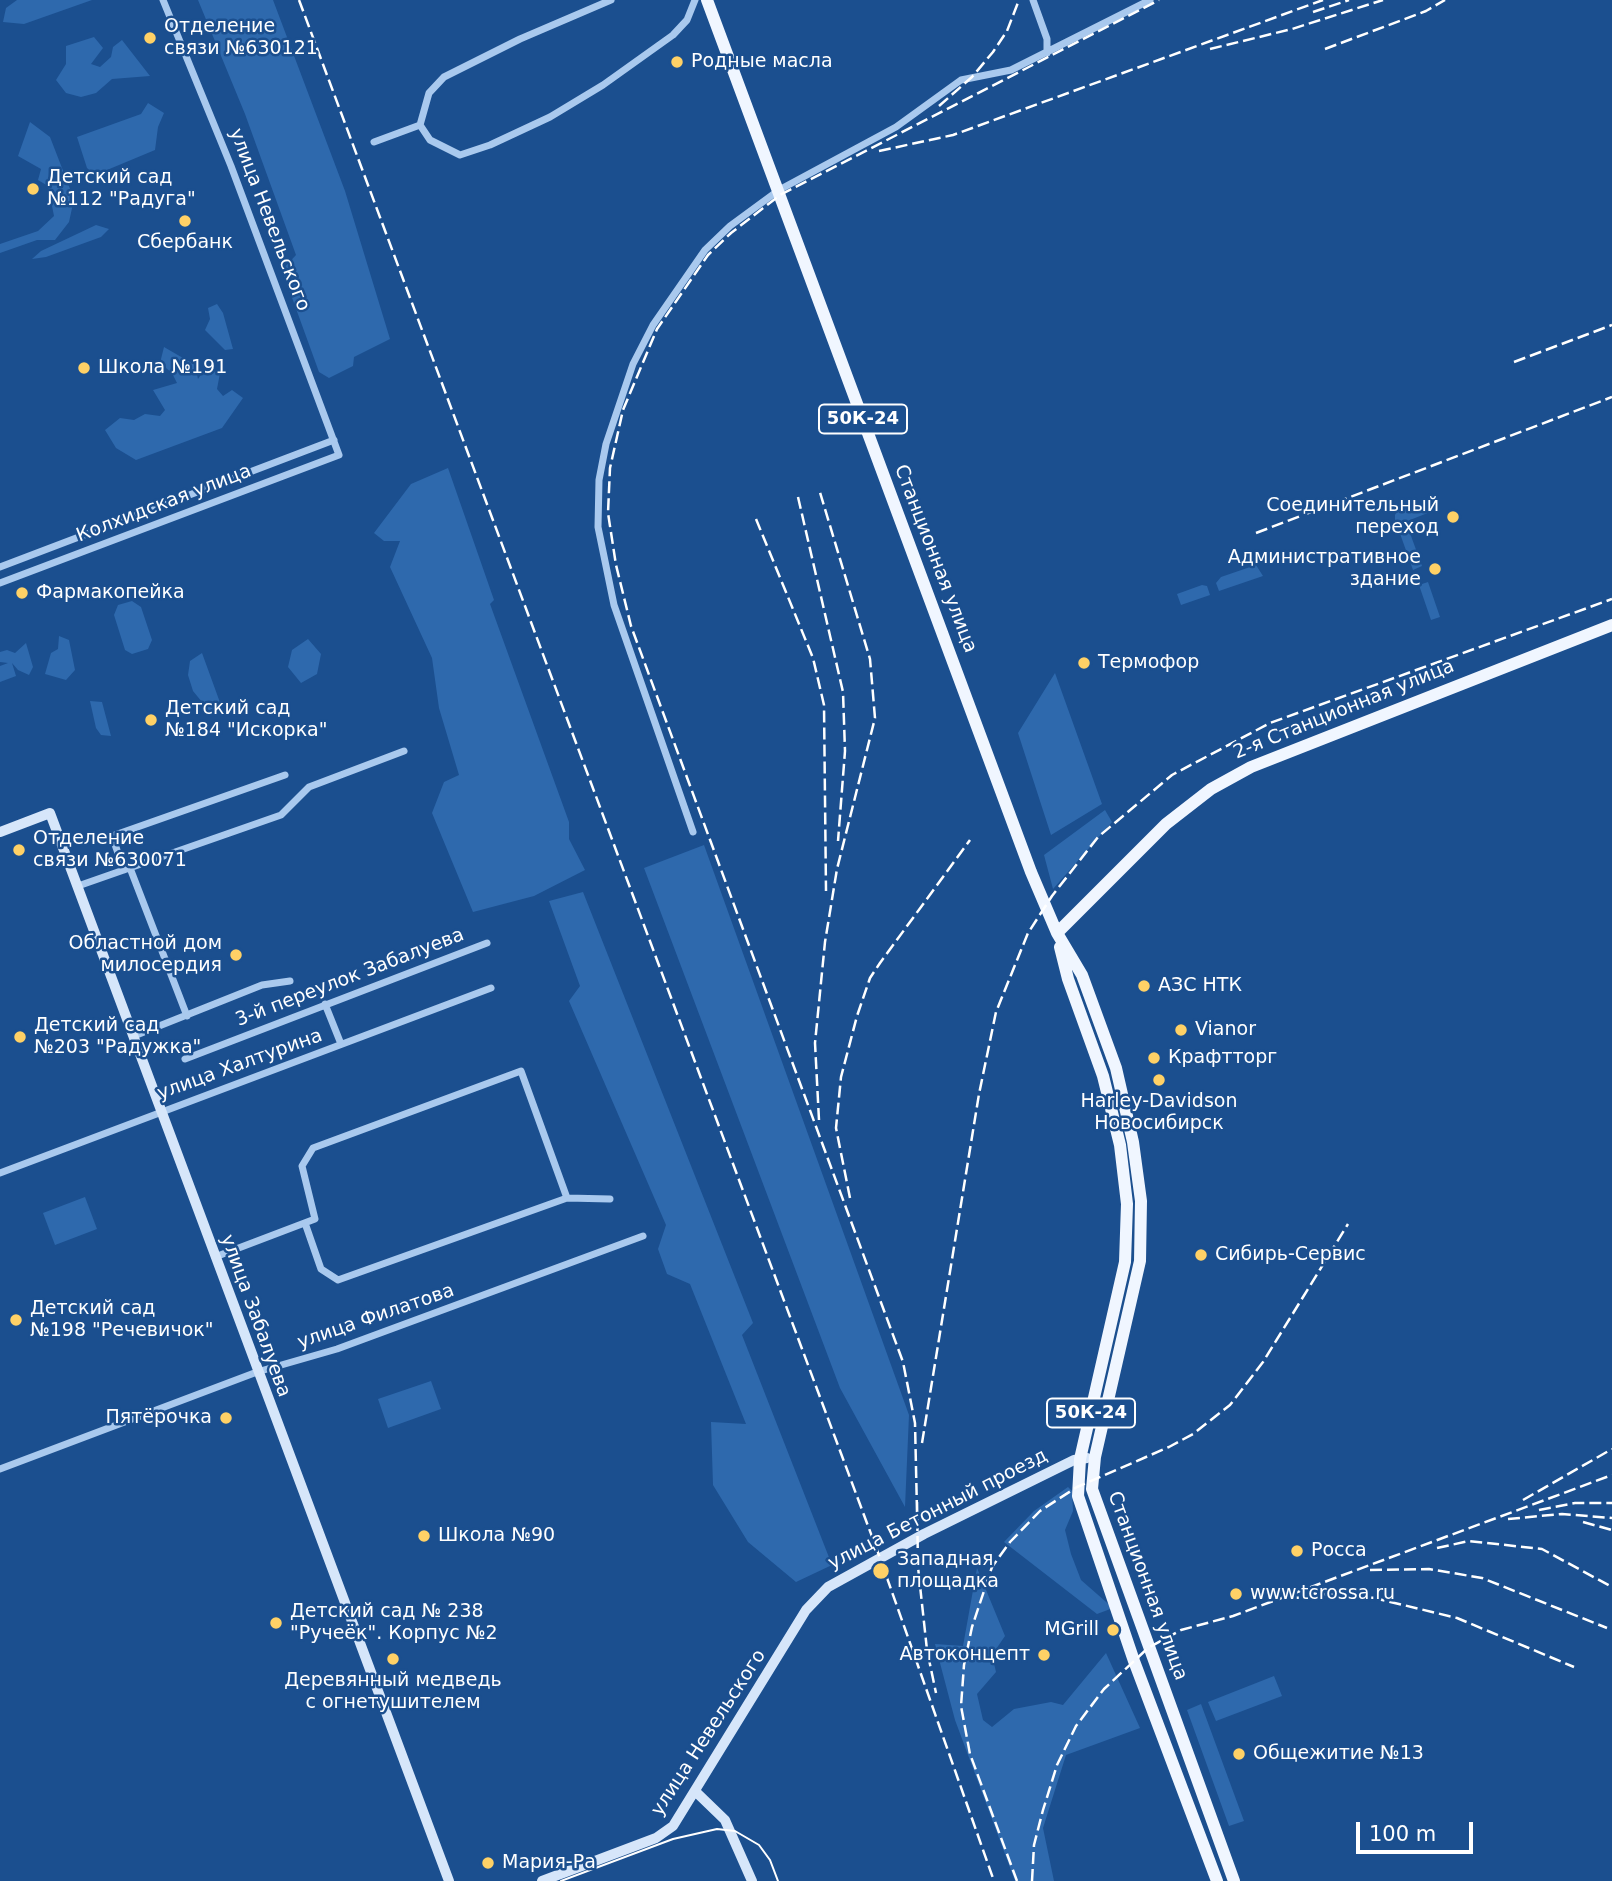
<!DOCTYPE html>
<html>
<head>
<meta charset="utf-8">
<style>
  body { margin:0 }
  #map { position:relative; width:1612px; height:1881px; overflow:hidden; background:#1b4f8f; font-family:"DejaVu Sans",sans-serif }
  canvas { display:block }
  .scale { position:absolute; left:1356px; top:1822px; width:117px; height:32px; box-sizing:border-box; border:4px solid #fff; border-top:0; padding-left:9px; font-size:21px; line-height:24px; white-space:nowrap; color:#fff; -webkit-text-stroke:5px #1b4f8f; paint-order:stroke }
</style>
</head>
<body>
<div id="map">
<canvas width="1612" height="1881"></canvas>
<div class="scale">100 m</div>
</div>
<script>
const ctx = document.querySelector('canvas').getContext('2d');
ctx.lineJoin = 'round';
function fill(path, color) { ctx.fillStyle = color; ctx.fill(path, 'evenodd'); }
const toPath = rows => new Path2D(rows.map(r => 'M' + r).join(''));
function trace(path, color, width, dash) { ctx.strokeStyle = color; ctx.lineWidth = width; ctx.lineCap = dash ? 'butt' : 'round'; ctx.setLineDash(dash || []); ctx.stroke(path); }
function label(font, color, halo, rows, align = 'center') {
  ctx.font = font + ' "DejaVu Sans",sans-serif'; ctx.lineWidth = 5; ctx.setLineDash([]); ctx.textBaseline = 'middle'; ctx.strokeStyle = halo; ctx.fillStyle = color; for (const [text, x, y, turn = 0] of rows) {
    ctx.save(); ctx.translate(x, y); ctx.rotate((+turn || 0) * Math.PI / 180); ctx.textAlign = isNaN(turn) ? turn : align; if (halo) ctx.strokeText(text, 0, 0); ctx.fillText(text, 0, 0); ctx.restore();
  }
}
const green = toPath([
  [17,0,92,0,24,24,3,22,6,8],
  [198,0,273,0,345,191,390,339,354,357,353,366,329,378,319,372,282,270,296,255,245,114],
  [94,37,103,48,91,64,100,67,111,57,113,47,122,40,150,76,112,79,96,93,81,97,66,93,56,80,66,64,66,46],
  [148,103,164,113,158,127,155,150,95,175,87,168,77,137,141,114],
  [30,122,50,137,74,199,69,222,55,240,37,240,0,253,0,244,38,231,54,216,48,186,38,180,41,169,18,156],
  [96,225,109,229,101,237,46,257,32,259,41,251],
  [217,304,223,313,233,349,225,350,205,330,210,319,208,308],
  [164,347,195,365,198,379,206,367,220,373,217,389,223,396,232,390,243,398,222,428,136,460,116,448,105,430,120,418,134,420,145,414,160,416,165,410,153,390,177,383,172,373,160,363],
  [448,468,494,600,490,604,569,822,569,839,585,870,534,896,473,912,432,813,444,782,459,775,439,708,432,658,390,567,400,541,384,541,374,533,411,484],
  [1414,503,1424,503,1430,512,1395,526,1395,515,1398,509],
  [1407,525,1422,566,1413,570,1398,528],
  [1256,565,1263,576,1219,591,1216,583,1221,577],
  [1428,582,1440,617,1431,620,1419,585],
  [1202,585,1207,586,1210,595,1181,605,1177,594],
  [132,601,141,607,152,640,148,649,132,654,125,650,114,615,118,605],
  [59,636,69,640,75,670,66,680,45,674,51,653,58,649],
  [308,639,321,654,317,674,301,683,288,667,292,650],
  [26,643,33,667,29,675,18,670,12,663,16,676,0,682,0,666,8,663,0,662,0,652,7,650,15,653],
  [202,653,222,708,211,713,193,691,188,675,190,661],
  [1055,673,1102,804,1051,835,1018,733],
  [90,701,102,702,111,736,101,735,96,728],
  [1105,810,1112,822,1053,889,1044,855],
  [704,845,909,1415,905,1507,840,1388,644,868],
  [583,892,753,1323,742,1335,832,1565,796,1582,748,1542,713,1485,711,1422,746,1424,690,1284,667,1274,658,1249,666,1225,569,1001,580,986,549,901],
  [85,1197,97,1229,55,1245,43,1213],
  [431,1381,441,1409,388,1428,378,1399],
  [1068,1487,1072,1491,1073,1511,1065,1530,1071,1554,1081,1580,1113,1608,1097,1614,1004,1542,1034,1511],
  [977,1568,1005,1636,992,1655,996,1672,977,1694,983,1720,992,1727,1014,1709,1051,1702,1063,1705,1106,1653,1140,1728,1066,1755,1043,1828,1054,1881,1015,1881,955,1720,935,1644,963,1646],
  [1274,1676,1282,1696,1216,1721,1208,1702],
  [1201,1704,1244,1821,1229,1826,1187,1710]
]);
const street = toPath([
  [1033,0,1047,39,1047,53],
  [420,125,429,93,444,77,520,39,611,0],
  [374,142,420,125,430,140,460,155,490,145,550,117,603,85,673,35,687,20,695,0],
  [0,567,334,440],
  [0,583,339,455,231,166,163,0],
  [693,832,614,605,598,527,599,480,606,444,633,364,653,325,705,250,730,226,779,190,896,127,961,80,1011,70,1150,0],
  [130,868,187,1016],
  [124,870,112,836,285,775],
  [78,886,281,815,309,787,404,751],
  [325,1004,341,1044],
  [134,1036,262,985,290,981],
  [185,1059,487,943],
  [0,1173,491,988],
  [305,1223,321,1269,338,1280,567,1198,610,1199],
  [215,1257,315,1219,302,1166,313,1148,521,1071,567,1198],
  [0,1469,257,1372,337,1349,643,1236]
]);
const secondary = toPath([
  [0,832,50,813,449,1881],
  [696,1792,725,1820,752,1881],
  [542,1881,656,1838,673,1826,806,1610,828,1587,924,1534,1074,1460,1087,1458]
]);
const primary = toPath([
  [707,0,1031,872,1057,933,1082,975,1116,1068,1133,1142,1141,1201,1140,1261,1095,1457,1092,1489,1234,1881],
  [1057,933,1166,824,1211,789,1251,767,1612,625],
  [1060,947,1068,979,1103,1076,1120,1145,1127,1204,1125,1262,1080,1459,1078,1496,1134,1661,1217,1881]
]);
const tram = toPath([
  [561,1881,673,1839,717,1829,735,1831,759,1845,770,1860,778,1881]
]);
const rail = toPath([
  [299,0,880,1558,994,1881],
  [1313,12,1349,0],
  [1210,49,1292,29,1383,0],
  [1325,49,1426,11,1445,0],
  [939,106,972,77,993,52,1007,31,1019,0],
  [879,151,953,135,1323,0],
  [1514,362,1612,325],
  [798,497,843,692,845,751,838,841],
  [756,519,813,658,824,705,826,891],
  [1256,533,1612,397],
  [819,1120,815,1043,825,942,837,869,875,718,870,659,819,489],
  [850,1198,836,1128,841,1077,857,1016,870,978,880,963,970,840],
  [922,1443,979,1094,996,1012,1028,933,1052,896,1098,837,1172,775,1270,723,1612,599],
  [1523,1500,1612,1449],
  [917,1502,918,1567,927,1650,936,1693],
  [1539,1510,1575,1503,1612,1503],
  [917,1512,915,1423,903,1362,631,626,616,565,608,513,610,468,623,410,657,329,708,255,731,233,780,195,1159,0],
  [1508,1519,1562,1514,1612,1518],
  [1583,1522,1612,1530],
  [1437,1548,1469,1541,1542,1549,1612,1587],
  [1370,1570,1429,1569,1482,1578,1607,1628],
  [1305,1593,1370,1597,1457,1618,1574,1667],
  [1017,1881,970,1754,961,1706,964,1665,972,1627,992,1567,1010,1542,1040,1511,1077,1487,1169,1447,1193,1434,1230,1405,1263,1362,1348,1224],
  [1032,1881,1034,1845,1043,1810,1057,1765,1076,1726,1104,1689,1148,1648,1181,1630,1233,1616,1612,1475]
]);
const markers = [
  [150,38,7,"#ffd166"],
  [677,62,7,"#ffd166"],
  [33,189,7,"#ffd166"],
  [185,221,7,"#ffd166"],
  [84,368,7,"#ffd166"],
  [1453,517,7,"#ffd166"],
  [1435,569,7,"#ffd166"],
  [22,593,7,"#ffd166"],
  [1084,663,7,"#ffd166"],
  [151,720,7,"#ffd166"],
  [19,850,7,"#ffd166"],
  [236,955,7,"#ffd166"],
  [1144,986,7,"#ffd166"],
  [1181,1030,7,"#ffd166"],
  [20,1037,7,"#ffd166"],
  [1154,1058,7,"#ffd166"],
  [1159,1080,7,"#ffd166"],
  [1201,1255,7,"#ffd166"],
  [16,1320,7,"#ffd166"],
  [226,1418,7,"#ffd166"],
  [424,1536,7,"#ffd166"],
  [1297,1551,7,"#ffd166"],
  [881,1571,9,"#ffd166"],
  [1236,1594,7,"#ffd166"],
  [276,1623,7,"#ffd166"],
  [1113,1630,7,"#ffd166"],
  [1044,1655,7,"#ffd166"],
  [393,1659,7,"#ffd166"],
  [1239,1754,7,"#ffd166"],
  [488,1863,7,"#ffd166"]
];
const shields = [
  [863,419,88],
  [1091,1413,88]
];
const shieldNames = [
  ["50К-24",863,419],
  ["50К-24",1091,1413]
];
const poiNames = [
  ["Отделение",164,27],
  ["связи №630121",164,49],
  ["Родные масла",691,62],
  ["Детский сад",47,178],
  ["№112 \"Радуга\"",47,200],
  ["Сбербанк",185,243,"center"],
  ["Школа №191",98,368],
  ["Соединительный",1439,506,"right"],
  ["переход",1439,528,"right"],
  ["Административное",1421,558,"right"],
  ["здание",1421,580,"right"],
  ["Фармакопейка",36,593],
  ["Термофор",1098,663],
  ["Детский сад",165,709],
  ["№184 \"Искорка\"",165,731],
  ["Отделение",33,839],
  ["связи №630071",33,861],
  ["Областной дом",222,944,"right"],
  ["милосердия",222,966,"right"],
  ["АЗС НТК",1158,986],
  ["Детский сад",34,1026],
  ["№203 \"Радужка\"",34,1048],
  ["Vianor",1195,1030],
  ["Крафтторг",1168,1058],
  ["Harley-Davidson",1159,1102,"center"],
  ["Новосибирск",1159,1124,"center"],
  ["Сибирь-Сервис",1215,1255],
  ["Детский сад",30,1309],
  ["№198 \"Речевичок\"",30,1331],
  ["Пятёрочка",212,1418,"right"],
  ["Школа №90",438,1536],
  ["Росса",1311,1551],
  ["Западная",897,1560],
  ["площадка",897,1582],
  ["www.tcrossa.ru",1250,1594],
  ["Детский сад № 238",290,1612],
  ["\"Ручеёк\". Корпус №2",290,1634],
  ["MGrill",1099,1630,"right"],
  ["Автоконцепт",1030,1655,"right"],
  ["Деревянный медведь",393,1681,"center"],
  ["с огнетушителем",393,1703,"center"],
  ["Общежитие №13",1253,1754],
  ["Мария-Ра",502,1863]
];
const streetNames = [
  ["улица Невельского",269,220,69],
  ["Колхидская улица",164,504,-21],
  ["Станционная улица",935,559,69],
  ["2-я Станционная улица",1344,710,-22],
  ["3-й переулок Забалуева",350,978,-21],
  ["улица Халтурина",240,1065,-20],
  ["улица Забалуева",255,1316,70],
  ["улица Филатова",376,1317,-19],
  ["улица Бетонный проезд",938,1510,-27],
  ["Станционная улица",1147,1586,70],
  ["улица Невельского",709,1733,-57]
];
fill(green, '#2e69ad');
trace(street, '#a9c9ee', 7);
trace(secondary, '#d6e6fa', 10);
trace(primary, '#f0f6ff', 12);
trace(tram, '#fff', 2);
trace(rail, '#fff', 2.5, [12, 5]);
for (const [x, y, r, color] of markers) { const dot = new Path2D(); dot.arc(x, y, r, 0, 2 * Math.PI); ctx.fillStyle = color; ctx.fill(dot); trace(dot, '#1b4f8f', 2.5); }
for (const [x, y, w] of shields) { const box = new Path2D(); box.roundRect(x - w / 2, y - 14.5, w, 29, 5); ctx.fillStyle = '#1b4f8f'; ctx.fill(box); trace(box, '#fff', 2); }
label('bold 18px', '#fff', null, shieldNames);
label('19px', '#fff', '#1b4f8f', poiNames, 'left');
label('19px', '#fff', '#1b4f8f', streetNames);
</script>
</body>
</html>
